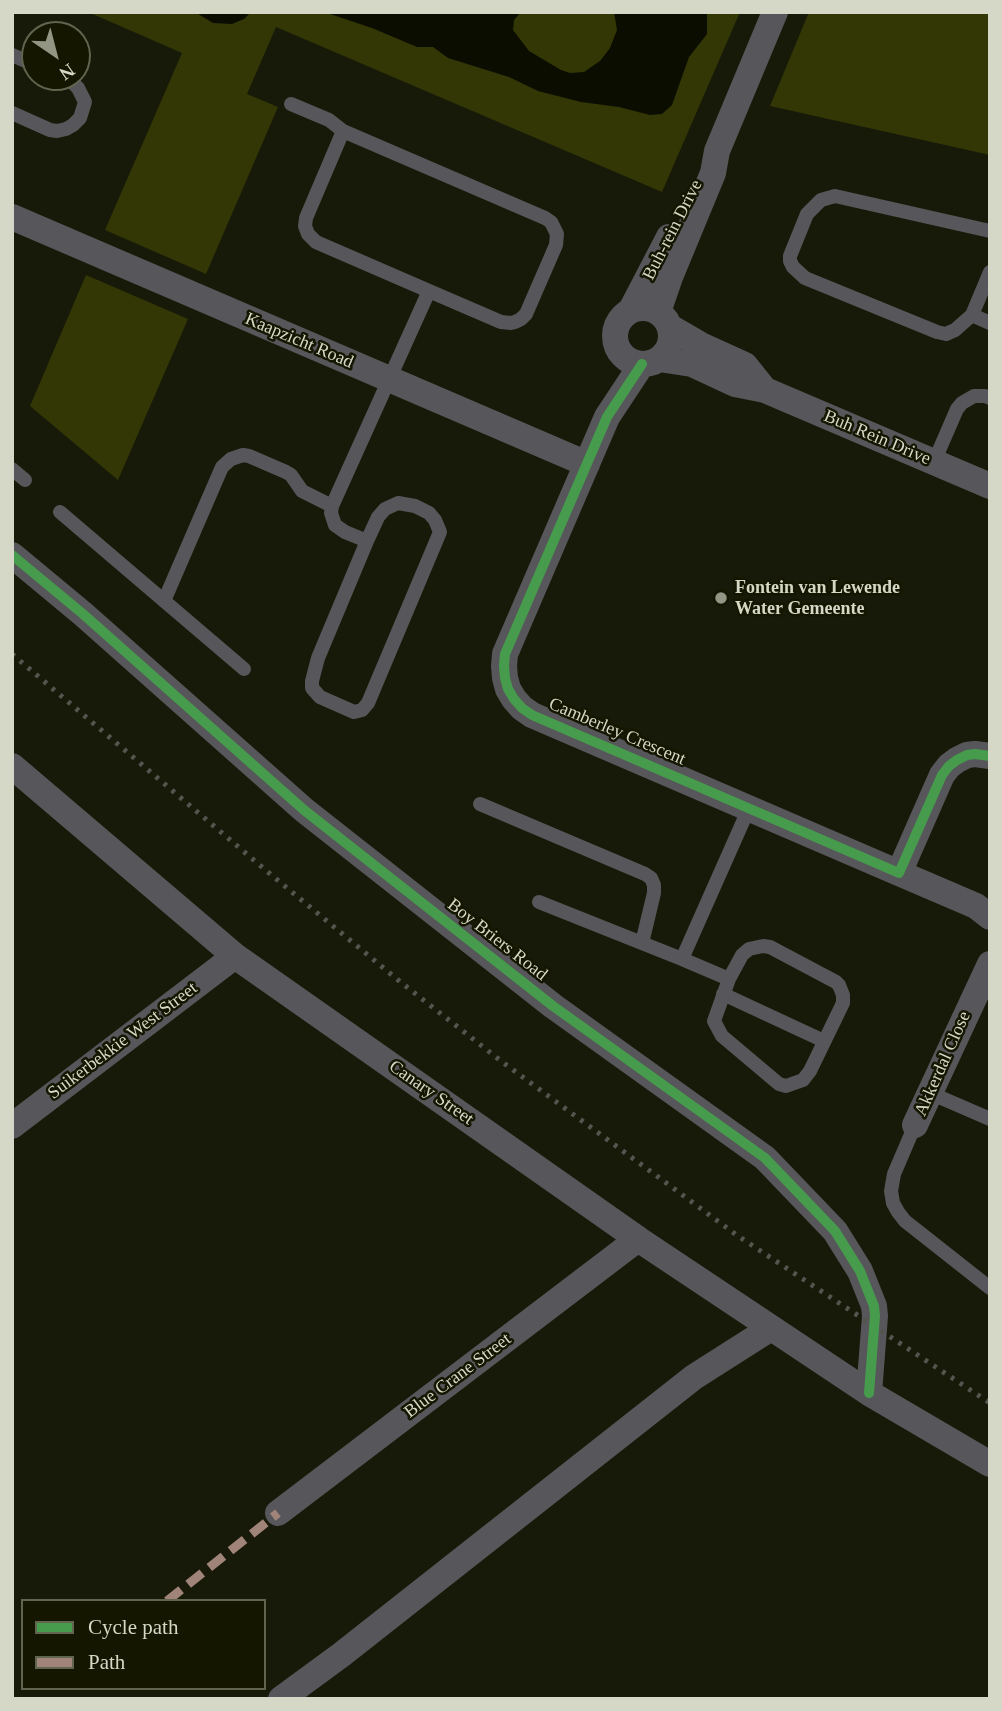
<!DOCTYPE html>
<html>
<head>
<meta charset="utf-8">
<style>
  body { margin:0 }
  #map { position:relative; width:1002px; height:1711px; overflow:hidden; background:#181a09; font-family:Georgia,serif }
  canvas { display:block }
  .frame { position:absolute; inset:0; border:14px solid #d5d8c6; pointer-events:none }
  .legend { position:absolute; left:21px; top:1599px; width:245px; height:91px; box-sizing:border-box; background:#141600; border:2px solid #61644f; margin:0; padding:9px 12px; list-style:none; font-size:21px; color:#d5d8c6 }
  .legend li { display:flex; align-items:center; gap:14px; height:35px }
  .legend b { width:35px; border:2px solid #61644f }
  .north { position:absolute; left:21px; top:21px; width:70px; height:70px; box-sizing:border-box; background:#141600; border:2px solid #61644f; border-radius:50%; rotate:145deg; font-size:19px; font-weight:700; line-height:28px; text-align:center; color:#d5d8c6 }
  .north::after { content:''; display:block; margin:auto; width:24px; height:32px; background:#939684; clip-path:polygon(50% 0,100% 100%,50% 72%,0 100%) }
</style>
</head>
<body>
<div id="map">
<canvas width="1002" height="1711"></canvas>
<div class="frame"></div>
<ul class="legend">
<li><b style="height:9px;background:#469c4c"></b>Cycle path</li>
<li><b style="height:9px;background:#a18479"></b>Path</li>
</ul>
<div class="north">N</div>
</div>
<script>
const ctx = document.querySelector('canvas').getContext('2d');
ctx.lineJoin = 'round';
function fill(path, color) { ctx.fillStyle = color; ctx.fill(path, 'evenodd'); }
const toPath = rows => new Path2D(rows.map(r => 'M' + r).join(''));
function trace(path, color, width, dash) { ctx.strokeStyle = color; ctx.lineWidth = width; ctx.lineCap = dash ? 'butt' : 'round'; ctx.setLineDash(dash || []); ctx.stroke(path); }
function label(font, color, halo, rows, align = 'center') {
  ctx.font = font + ' Georgia,serif'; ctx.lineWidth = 5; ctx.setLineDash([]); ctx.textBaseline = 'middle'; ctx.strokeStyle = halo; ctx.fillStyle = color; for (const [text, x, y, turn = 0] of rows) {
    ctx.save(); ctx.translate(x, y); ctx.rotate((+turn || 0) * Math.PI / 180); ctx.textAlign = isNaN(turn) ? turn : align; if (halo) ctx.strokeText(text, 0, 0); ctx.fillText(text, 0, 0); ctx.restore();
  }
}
const green = toPath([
  [88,12,740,12,662,192,276,27,247,94,278,107,206,274,105,230,182,53],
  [809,12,990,12,990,155,770,106],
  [86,275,188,319,118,480,30,406]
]);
const water = toPath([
  [195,12,251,12,244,19,232,24,213,23],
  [324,12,521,12,514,20,513,30,529,51,561,70,570,73,584,72,600,61,610,48,617,30,614,12,707,12,707,34,689,57,672,105,662,114,650,115,619,107,581,102,538,91,509,77,448,58,433,47,417,47,372,28]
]);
const service = toPath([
  [12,55,35,65],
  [291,104,329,120,343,131,545,218,551,222,557,234,556,245,526,314,521,319,515,322,511,323,501,322,429,291,332,506,331,513,335,525,345,532,367,541,318,658,312,681,312,688,320,697,354,712,362,710,368,703,440,532,435,520,429,513,415,506,398,503,385,509,378,517,367,541],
  [12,113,50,130,57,131,66,129,73,125,80,118,85,102,78,88,71,81,62,77],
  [343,131,306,218,305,226,308,234,316,242,429,291],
  [990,231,835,196,821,200,807,214,790,256,790,261,793,267,805,278,937,332,946,334,955,330,972,315,990,272],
  [972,315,990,323],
  [934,462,957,409,962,403,974,396,985,396,990,398],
  [12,469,25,480],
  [60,512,244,669],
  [164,601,222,467,231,459,243,455,249,456,286,472,291,475,302,491,332,506],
  [480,804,645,874,651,878,654,885,654,893,642,943],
  [539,902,682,959,749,808],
  [682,959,729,979,714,1021,722,1036,779,1084,786,1086,803,1080,810,1071,843,1003,843,995,839,985,836,982,770,947,763,946,749,949,742,955,729,979],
  [723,994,824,1041],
  [930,1093,990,1119],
  [915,1125,894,1174,891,1191,893,1203,898,1212,905,1221,990,1288]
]);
const minor = toPath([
  [12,217,587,464],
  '615 336a28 28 0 1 1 56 0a28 28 0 1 1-56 0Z',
  [631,310,669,237],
  [658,312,670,277,713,173,717,151,775,12],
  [670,327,701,345,745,365,765,390],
  [659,359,692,364,735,384,765,390,990,486],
  [642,364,607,417,505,654,504,666,505,678,508,689,514,699,522,708,532,715,899,873,942,775,949,766,957,760,967,755,975,754,990,756],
  [12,555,83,614,304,810,553,1006,765,1158,835,1231,860,1271,874,1306,875,1316,869,1393],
  [12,766,235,956,638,1239,869,1393,990,1464],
  [899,873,976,906,990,917],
  [915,1125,990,964],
  [12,1126,235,956],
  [278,1513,638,1239],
  [281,1699,341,1655,694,1377,771,1328]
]);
const rail = toPath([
  [12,654,269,873,398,980,501,1061,738,1236,990,1403]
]);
const quiet = toPath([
  [167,1601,278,1513]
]);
const cycleway = toPath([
  [642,364,607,417,505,654,504,666,505,678,508,689,514,699,522,708,532,715,899,873,942,775,949,766,957,760,967,755,975,754,990,756],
  [12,555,83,614,304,810,553,1006,765,1158,835,1231,860,1271,874,1306,875,1316,869,1393]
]);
const markers = [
  [721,598,7,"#939684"]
];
const streetNames = [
  ["Buh-rein Drive",673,230,-63],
  ["Kaapzicht Road",299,341,23],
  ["Buh Rein Drive",877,438,23],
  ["Camberley Crescent",617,732,23],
  ["Boy Briers Road",497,940,38],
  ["Suikerbekkie West Street",123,1041,-37],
  ["Akkerdal Close",943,1064,-66],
  ["Canary Street",431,1093,35],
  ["Blue Crane Street",458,1376,-37]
];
const poiNames = [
  ["Fontein van Lewende",735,588],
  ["Water Gemeente",735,609]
];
fill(green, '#323705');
fill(water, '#0b0d01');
trace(service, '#57565a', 14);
trace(minor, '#57565a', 26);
trace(rail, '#54554f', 5, [3.5, 7]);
trace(quiet, '#a18479', 9, [18, 9]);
trace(cycleway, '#469c4c', 10);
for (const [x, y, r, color] of markers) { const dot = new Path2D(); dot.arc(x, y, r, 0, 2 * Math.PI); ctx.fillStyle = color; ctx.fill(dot); trace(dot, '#141600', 2.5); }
label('18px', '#d5d8c6', '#141600', streetNames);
label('bold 18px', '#d5d8c6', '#141600', poiNames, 'left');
</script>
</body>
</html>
